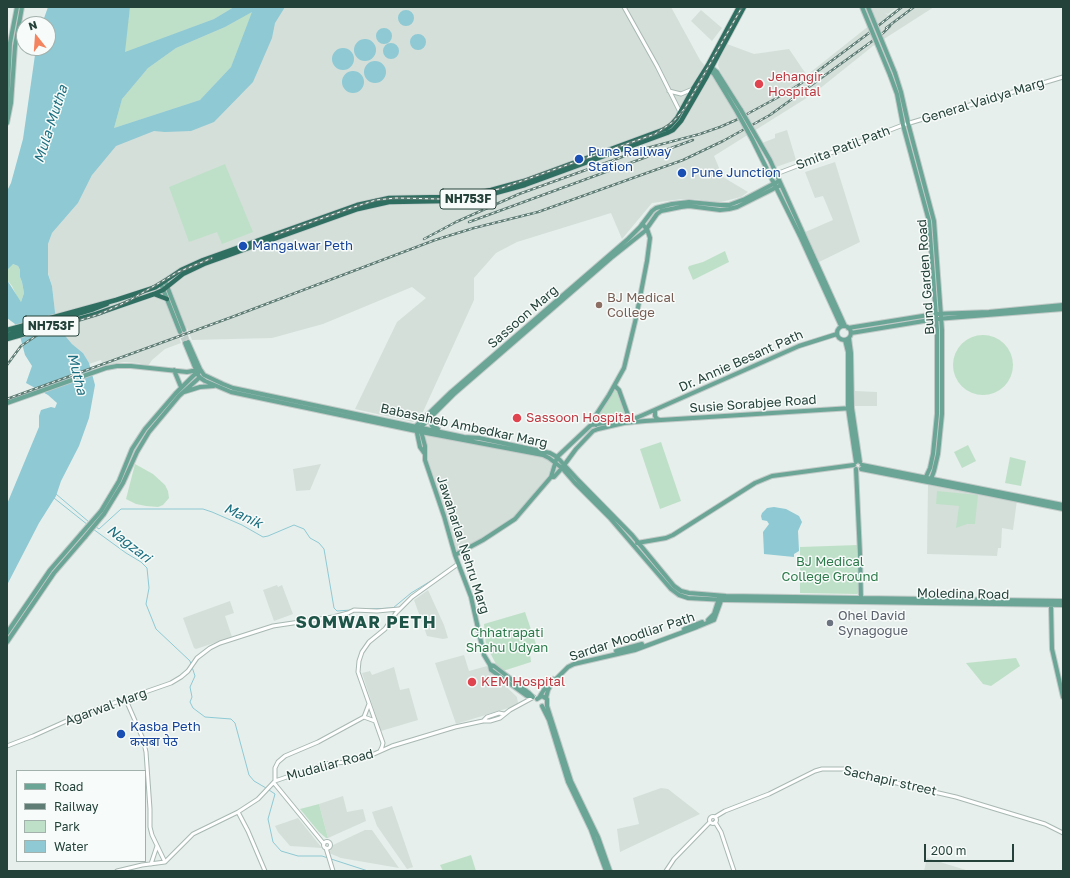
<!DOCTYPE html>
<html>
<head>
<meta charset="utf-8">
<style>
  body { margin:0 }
  #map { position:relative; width:1070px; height:878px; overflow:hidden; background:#e6efeb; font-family:"Golos Text",sans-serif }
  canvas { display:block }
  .frame { position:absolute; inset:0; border:8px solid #24423a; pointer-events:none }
  .legend { position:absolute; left:16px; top:770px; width:130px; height:92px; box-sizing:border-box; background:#f7fbf9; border:1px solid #a3b1ad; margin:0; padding:5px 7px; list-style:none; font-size:12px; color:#24423a }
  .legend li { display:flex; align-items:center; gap:8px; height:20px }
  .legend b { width:20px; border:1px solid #a3b1ad }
  .north { position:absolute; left:16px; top:16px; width:40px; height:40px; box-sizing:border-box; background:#f7fbf9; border:1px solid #a3b1ad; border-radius:50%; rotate:343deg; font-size:11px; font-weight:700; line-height:16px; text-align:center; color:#24423a }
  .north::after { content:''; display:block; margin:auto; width:14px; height:18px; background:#f4845f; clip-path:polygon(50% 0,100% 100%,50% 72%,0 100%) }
  .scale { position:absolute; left:924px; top:844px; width:90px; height:18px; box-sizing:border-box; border:2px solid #24423a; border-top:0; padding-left:5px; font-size:12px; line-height:14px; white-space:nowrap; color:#24423a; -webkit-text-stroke:3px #f7fbf9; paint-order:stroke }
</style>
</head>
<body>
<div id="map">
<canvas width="1070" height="878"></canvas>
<div class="frame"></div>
<ul class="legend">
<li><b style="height:5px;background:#6aa596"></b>Road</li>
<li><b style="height:5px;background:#5f7d75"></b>Railway</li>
<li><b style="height:11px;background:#bfe0c8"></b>Park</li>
<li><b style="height:11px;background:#8ec9d4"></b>Water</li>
</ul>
<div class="north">N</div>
<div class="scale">200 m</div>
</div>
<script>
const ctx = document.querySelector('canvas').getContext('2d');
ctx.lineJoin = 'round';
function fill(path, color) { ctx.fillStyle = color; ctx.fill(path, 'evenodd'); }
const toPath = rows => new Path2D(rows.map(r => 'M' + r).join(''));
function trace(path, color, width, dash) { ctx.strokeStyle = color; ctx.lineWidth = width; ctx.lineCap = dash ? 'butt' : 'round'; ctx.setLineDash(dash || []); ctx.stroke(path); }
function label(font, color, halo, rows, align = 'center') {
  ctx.font = font + ' "Golos Text","Noto Sans Devanagari",sans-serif'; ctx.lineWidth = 3; ctx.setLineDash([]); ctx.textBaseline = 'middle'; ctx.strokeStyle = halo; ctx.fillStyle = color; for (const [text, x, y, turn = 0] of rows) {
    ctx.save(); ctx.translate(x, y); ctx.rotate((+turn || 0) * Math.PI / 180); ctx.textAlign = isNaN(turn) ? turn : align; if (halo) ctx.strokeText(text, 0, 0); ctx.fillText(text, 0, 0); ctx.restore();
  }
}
const built = toPath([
  [124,7,671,7,700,60,728,94,741,116,745,114,720,71,718,65,720,57,727,44,754,54,789,49,806,74,787,88,802,79,875,21,869,7,898,7,888,14,885,13,888,15,899,7,934,7,873,46,813,94,714,156,723,177,748,192,741,197,717,203,695,199,682,199,652,203,622,239,611,213,517,242,496,253,474,278,474,300,422,414,413,422,355,409,397,322,426,298,412,287,323,324,272,338,192,340,187,328,177,332,181,343,165,349,152,360,148,366,138,363,124,362,103,366,101,360,89,364,83,353,72,344,62,332,55,312,52,286,48,273,48,244,52,233,78,203,92,175],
  [701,10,722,28,712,41,691,21],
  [787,130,796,160,776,167,762,143,775,138,775,134],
  [835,162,860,242,817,263,803,233,833,220,823,196,815,198,805,172],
  [855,391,877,392,877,406,855,406],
  [424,434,543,455,554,467,533,497,510,522,454,553,427,467],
  [321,464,310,490,296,491,293,469],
  [928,485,1017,500,1013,530,1002,528,1001,548,998,548,997,556,927,554],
  [277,585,278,587,282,585,293,614,274,621,263,590],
  [428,590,444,625,448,638,443,639,427,636,414,600],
  [230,601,234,613,225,616,232,637,196,649,194,648,183,618],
  [464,655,469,671,487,666,490,671,517,697,518,703,515,706,456,724,435,663],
  [394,667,400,690,409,688,418,720,381,731,362,673,370,671,372,675],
  [661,788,668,789,700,814,620,852,617,829,639,824,633,798],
  [343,796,347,812,363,809,366,821,328,838,319,804],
  [392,806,413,867,407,869,377,826,372,812],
  [298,818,322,848,290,846,278,832,275,826],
  [365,830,372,830,399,868,341,858,329,853,333,845],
  [927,858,969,871,924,871]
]);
const green = toPath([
  [130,7,234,7,214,19,124,53],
  [253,11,231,67,200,100,114,128,122,99,148,68,176,48,225,27],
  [225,164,253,232,222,244,217,232,189,242,169,187],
  [725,251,729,262,693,280,688,268,689,266,703,262],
  [11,264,13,264,18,266,20,270,20,277,22,282,24,293,21,302,19,301,12,286,7,280,7,270],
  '953 365a30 30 0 1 1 60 0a30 30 0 1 1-60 0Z',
  [615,388,625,411,626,418,597,423,596,419],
  [661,442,681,501,660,509,640,449],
  [968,445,976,461,962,468,954,452],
  [1010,457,1026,461,1021,486,1005,483],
  [135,464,153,474,165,485,168,491,169,498,163,505,158,507,146,506,136,504,126,499],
  [937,491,978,495,975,524,967,524,956,528,959,506,936,504],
  [858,545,859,593,857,594,800,593,800,547],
  [525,612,536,644,529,646,531,662,503,671,497,666,486,645,484,624],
  [1016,658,1020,666,991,686,983,684,966,663],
  [319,804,328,838,326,838,319,832,300,809],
  [471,855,476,871,443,871,440,865]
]);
const water = toPath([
  [48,7,130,7,125,52,214,19,234,7,285,7,275,23,272,38,253,82,214,122,191,131,165,132,154,131,116,146,92,175,78,203,52,233,48,244,48,274,52,286,55,312,62,332,72,344,83,353,89,363,95,385,89,418,79,446,61,481,56,496,39,523,7,585,7,504,39,427,39,416,41,410,51,407,55,408,57,403,48,395,26,383,32,366,25,355,21,340,15,324,7,318,7,280,21,302,24,293,22,282,20,277,20,270,18,266,13,264,7,270,7,191,11,183,23,139,36,48,48,48,48,24,42,24],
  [252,12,231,67,200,100,114,128,122,99,148,68,176,48,225,27],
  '398 18a8 8 0 1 1 16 0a8 8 0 1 1-16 0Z',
  '376 36a8 8 0 1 1 16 0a8 8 0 1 1-16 0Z',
  '410 42a8 8 0 1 1 16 0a8 8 0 1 1-16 0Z',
  '354 50a11 11 0 1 1 22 0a11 11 0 1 1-22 0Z',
  '383 51a8 8 0 1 1 16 0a8 8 0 1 1-16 0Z',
  '332 59a11 11 0 1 1 22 0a11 11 0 1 1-22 0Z',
  '364 72a11 11 0 1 1 22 0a11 11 0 1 1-22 0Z',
  '342 82a11 11 0 1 1 22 0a11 11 0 1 1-22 0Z',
  [774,507,786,509,799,516,802,522,798,531,799,551,794,554,794,557,764,554,763,532,769,524,767,521,762,520,761,516,762,513,767,508]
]);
const stream = toPath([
  [56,494,89,522],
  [54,498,88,525],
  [96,527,99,529,121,509,203,509,212,512,242,525,263,537,268,536,294,525,304,529,310,538,319,543,324,549,334,608,337,611,351,610],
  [93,529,126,553,141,562,147,568,149,588,146,604,156,629,190,661,191,664],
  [370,609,393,608,411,593,439,576],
  [192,667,195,676,190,687,192,697,190,702,193,708,205,717,231,719,235,723,249,775,254,781,266,788],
  [269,790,275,794,268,819,273,842,281,851,298,856,322,856,328,858],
  [331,859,368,871]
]);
const majorTunnel = toPath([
  [184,330,188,342],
  [180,332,185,343]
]);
const minor = toPath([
  [624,7,657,66,680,112],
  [669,91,681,94,693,89],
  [771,176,903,125,1063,77],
  [126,700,143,739,146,752,150,809,150,827,152,835,165,862],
  [364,717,375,721],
  [483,721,487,717,499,713,504,714],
  [7,746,33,736,82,714,171,683,181,677,188,671,197,658,210,648,220,643,273,626,333,617,348,613,354,610,377,611,399,609],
  [380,751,382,747,383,743,358,672,359,661,362,652,369,642,385,629,396,613,412,597,458,564],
  [275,781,325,764,347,762,365,758,392,746,455,727,483,721,490,721,500,718,510,710,534,697],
  [275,781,275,768,278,762,285,756,318,742,364,717,369,704],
  [274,783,324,844],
  [238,812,248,831,265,871],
  '709.5 820a3.5 3.5 0 1 1 7 0a3.5 3.5 0 1 1-7 0Z',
  [715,817,725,811,769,794,815,771,822,769,844,769,908,786,956,797,1045,824,1063,833],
  [715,822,721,832,734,871],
  '323.5 845a3.5 3.5 0 1 1 7 0a3.5 3.5 0 1 1-7 0Z',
  [326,848,333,871],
  [151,864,157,846],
  [117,871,142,865,165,862,193,834,238,812,258,799,275,781],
  [666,871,674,859,710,822]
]);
const major = toPath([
  [710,66,717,72,741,110],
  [709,70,714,74,737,112],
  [895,73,901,92,908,123,934,221,942,330,942,414,938,454,934,471,930,482],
  [890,75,897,94,903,125,929,221,937,330,937,414,933,454,930,468,924,481],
  [7,107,10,43,17,7],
  [7,123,11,103,15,46,22,7],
  [756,136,770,160,845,326],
  [752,139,800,236,841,326],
  [165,281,184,330],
  [161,284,180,332],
  '837 333a7 7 0 1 1 14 0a7 7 0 1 1-14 0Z',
  [848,328,935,314,989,312,1063,305],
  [851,333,936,319,1063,309],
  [849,338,851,353,852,408,860,462],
  [845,340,848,352,848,408,856,462],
  [188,342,200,369,204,375,223,384,233,388,464,437,479,438,550,453,557,457,578,480,632,535,674,586,681,591,689,593,726,596,1063,601],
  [185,343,199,377,205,381,231,392,421,432,543,455,549,458,562,468,575,483,610,518,671,589,679,595,688,598,726,600,1063,605],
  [174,370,181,387],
  [615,386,619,390,629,418],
  [184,392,200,387,214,386],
  [7,403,106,368,117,366,131,366,187,372,198,370],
  [655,410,655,416,657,419,660,420],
  [430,417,432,426,438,429],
  [596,425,594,422,594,418,609,395,624,368,636,318,647,261,650,238,647,229,642,224],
  [416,426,451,392,628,239,640,227,652,211,656,208,672,204,689,202,720,205,729,205,745,199,779,181],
  [421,427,454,394,611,258,645,231,657,214,661,211,681,207,689,206,720,210,729,209,737,207,781,185],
  [416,428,420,447,425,454],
  [421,431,425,446,425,460,444,516,455,555,471,597,484,655,490,665,491,670,527,696,531,696],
  [862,465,1063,505],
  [856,469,860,554,861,600],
  [861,469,984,493,1063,509],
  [551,477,557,457,591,425,636,418,643,415,799,346,837,334],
  [101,511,119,481,132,449,145,429,176,393,194,375,199,372],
  [104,514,123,483,137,452,149,432,179,396,200,377],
  [637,543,666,538,673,535,755,483,772,476,854,465],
  [455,555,483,540,515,519,551,477,554,477,562,468,576,449,593,431,598,429,624,423,645,421,852,408],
  [1051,605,1052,649,1063,697],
  [708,620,714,614,719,598],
  [684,629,702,622],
  [7,633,50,570,81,534],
  [7,642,54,573,85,537],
  [616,651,642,644],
  [490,665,494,666,529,693,533,697],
  [540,696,547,685,553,679],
  [546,698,548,690,552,683,568,667,574,664,635,650,697,627,714,620,722,598],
  [537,699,542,696,547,699,547,706,571,781,598,837,610,871],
  [542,706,549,720,568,782,591,830,606,871]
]);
const highway = toPath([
  [154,294,167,299],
  [7,330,116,300,156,287,181,270,203,260,357,205,389,198,445,197,472,194,491,190,524,181,665,129,670,126,677,118,693,89,708,65,739,7],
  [7,335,94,309,107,304],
  [7,339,96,314,154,294,163,290,183,274,204,264,358,209,389,202,445,201,473,199,492,194,525,185,667,133,673,130,681,121,707,76,744,7]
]);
const rail = toPath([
  [886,28,914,7],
  [867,45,883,33,890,26],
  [469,222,693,140],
  [275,235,351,208,376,200,396,198,441,199,457,197,499,189,655,134,673,122,685,108,742,7],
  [424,239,456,222,519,194,647,148,700,134,720,127,736,120,786,93,803,82,869,33,902,7],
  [7,365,21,346,42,332,100,314,130,300,178,272,212,258],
  [7,399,232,317,435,240,474,228,538,212,683,160,723,141,770,115,871,42]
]);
const majorBridge = toPath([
  [862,7,890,75],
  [868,7,895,73],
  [741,110,756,136],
  [737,112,752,139],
  [81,534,101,511],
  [85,537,104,514]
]);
const markers = [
  [759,84,5,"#e0444e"],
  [579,159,5,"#1a4fb4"],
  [682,173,5,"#1a4fb4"],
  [243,246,5,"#1a4fb4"],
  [599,305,4,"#8d6e63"],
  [517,418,5,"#e0444e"],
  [830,623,4,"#6b7280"],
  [472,682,5,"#e0444e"],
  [121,734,5,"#1a4fb4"]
];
const shields = [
  [468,199,56],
  [51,326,56]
];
const shieldNames = [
  ["NH753F",468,199],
  ["NH753F",51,326]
];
const healthNames = [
  ["Jehangir",768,77],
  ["Hospital",768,92],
  ["Sassoon Hospital",526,418],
  ["KEM Hospital",481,682]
];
const streetNames = [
  ["General Vaidya Marg",983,101,-17],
  ["Smita Patil Path",843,148,-21],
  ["Bund Garden Road",926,277,-94],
  ["Sassoon Marg",523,317,-41],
  ["Dr. Annie Besant Path",741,361,-24],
  ["Susie Sorabjee Road",753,404,-4],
  ["Babasaheb Ambedkar Marg",464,426,12],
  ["Jawaharlal Nehru Marg",463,545,72],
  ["Moledina Road",963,594,1],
  ["Sardar Moodliar Path",632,637,-18],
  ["Agarwal Marg",106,707,-20],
  ["Mudaliar Road",330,765,-15],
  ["Sachapir street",890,781,13]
];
const transitNames = [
  ["Pune Railway",588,152],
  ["Station",588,167],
  ["Pune Junction",691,173],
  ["Mangalwar Peth",252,246],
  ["Kasba Peth",130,727],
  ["कसबा पेठ",130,742]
];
const educationNames = [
  ["BJ Medical",607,298],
  ["College",607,313]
];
const parkNames = [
  ["BJ Medical",830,562],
  ["College Ground",830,577],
  ["Chhatrapati",507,633],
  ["Shahu Udyan",507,648]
];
const worshipNames = [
  ["Ohel David",838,616],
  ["Synagogue",838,631]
];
const waterNames = [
  ["Mula-Mutha",51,124,-72],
  ["Mutha",77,374,76],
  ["Manik",243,516,25],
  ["Nagzari",129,544,38]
];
const districtNames = [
  ["SOMWAR PETH",366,623]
];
fill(built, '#d4dfda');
fill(green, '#bfe0c8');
fill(water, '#8ec9d4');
trace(stream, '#8ec9d4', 1);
trace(majorTunnel, '#bfccc8', 4, [4, 2]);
trace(minor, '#a8b8b2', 5);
trace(major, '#c2cac8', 6);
trace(highway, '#c2cac8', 6);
trace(minor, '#fff', 3);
trace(major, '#6aa596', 4);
trace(highway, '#2f6f62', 4.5);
trace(rail, '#5f7d75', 2.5);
trace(rail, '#f7fbf9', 1, [3]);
trace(majorBridge, '#c2cac8', 6, []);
trace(majorBridge, '#6aa596', 4);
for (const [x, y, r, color] of markers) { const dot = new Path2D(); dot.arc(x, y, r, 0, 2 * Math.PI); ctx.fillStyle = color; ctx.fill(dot); trace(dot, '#f7fbf9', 1.5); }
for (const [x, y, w] of shields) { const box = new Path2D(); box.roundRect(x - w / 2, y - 10, w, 20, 3); ctx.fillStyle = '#f7fbf9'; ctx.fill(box); trace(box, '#24423a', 1); }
label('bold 12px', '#24423a', null, shieldNames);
label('13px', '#be3a42', '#f7fbf9', healthNames, 'left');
label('13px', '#24423a', '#f7fbf9', streetNames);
label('13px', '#164399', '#f7fbf9', transitNames, 'left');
label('13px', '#785e54', '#f7fbf9', educationNames, 'left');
label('13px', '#2d7a4b', '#f7fbf9', parkNames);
label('13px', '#5b616d', '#f7fbf9', worshipNames, 'left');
label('italic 14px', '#1c6f80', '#f7fbf9', waterNames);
ctx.letterSpacing = '1px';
label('bold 17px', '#1f5548', '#f7fbf9', districtNames);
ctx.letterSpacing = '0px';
</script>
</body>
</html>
